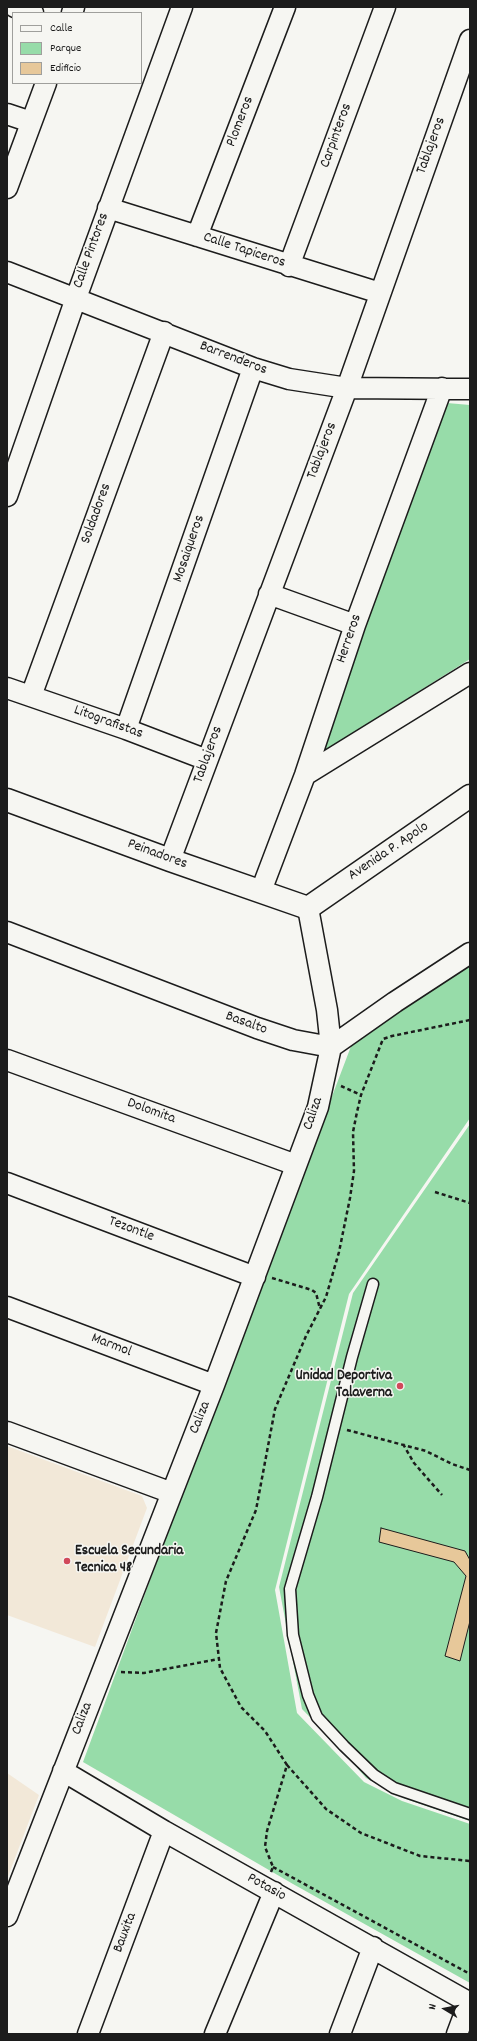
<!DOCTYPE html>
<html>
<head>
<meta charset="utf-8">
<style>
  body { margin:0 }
  #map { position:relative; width:477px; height:2041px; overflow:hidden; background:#f6f6f2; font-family:Dekko,sans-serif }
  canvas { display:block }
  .frame { position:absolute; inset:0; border:8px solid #1c1c1c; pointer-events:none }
  .legend { position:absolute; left:12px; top:12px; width:130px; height:72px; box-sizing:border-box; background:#f6f6f2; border:1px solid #9f9f9c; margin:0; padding:5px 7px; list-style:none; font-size:12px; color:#1c1c1c }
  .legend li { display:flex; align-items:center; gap:8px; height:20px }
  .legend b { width:20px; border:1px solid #9f9f9c }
  .north { position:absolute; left:425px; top:1989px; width:40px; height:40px; -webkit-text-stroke:3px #f6f6f2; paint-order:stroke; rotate:280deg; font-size:11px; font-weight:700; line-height:16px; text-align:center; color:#1c1c1c }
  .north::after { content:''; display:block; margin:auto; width:14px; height:18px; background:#1c1c1c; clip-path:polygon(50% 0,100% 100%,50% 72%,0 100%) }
</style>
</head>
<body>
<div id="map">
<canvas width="477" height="2041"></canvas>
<div class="frame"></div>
<ul class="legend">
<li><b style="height:5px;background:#f6f6f2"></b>Calle</li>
<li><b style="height:11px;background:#97dca9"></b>Parque</li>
<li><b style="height:11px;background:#e7c89a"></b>Edificio</li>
</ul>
<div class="north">N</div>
</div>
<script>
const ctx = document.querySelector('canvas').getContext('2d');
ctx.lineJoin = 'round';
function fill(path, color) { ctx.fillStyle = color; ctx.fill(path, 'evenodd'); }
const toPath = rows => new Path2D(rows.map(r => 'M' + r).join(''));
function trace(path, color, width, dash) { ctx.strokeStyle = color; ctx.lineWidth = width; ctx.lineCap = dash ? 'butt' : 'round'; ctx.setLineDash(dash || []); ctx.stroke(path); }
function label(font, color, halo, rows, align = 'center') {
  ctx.font = font + ' Dekko,sans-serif'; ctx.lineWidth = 3; ctx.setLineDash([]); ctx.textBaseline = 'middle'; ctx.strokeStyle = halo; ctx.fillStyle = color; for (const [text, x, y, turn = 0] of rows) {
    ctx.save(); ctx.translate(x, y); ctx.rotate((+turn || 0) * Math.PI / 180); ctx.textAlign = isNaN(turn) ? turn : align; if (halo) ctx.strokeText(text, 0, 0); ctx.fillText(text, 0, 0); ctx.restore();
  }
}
const built = toPath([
  [7,1446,142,1496,147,1508,95,1647,7,1615],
  [7,1773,39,1795,7,1879]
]);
const green = toPath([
  [447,403,470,405,470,659,318,755],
  [470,962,470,1118,349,1294,275,1590,297,1713,364,1782,402,1801,470,1824,470,1983,293,1884,83,1762,207,1426,353,1041],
  [470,1124,470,1821,403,1798,366,1778,340,1748,302,1709,279,1587,353,1293]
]);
const building = toPath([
  [381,1528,465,1551,470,1560,470,1621,460,1661,445,1656,466,1576,454,1562,379,1542,381,1528]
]);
const path = toPath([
  [341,1086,361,1095],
  [435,1192,470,1203],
  [272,1278,312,1290,316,1293,320,1309],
  [347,1430,426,1451,452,1464,470,1470],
  [403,1444,414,1463,442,1495],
  [121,1672,144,1673,219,1659],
  [287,1765,326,1809,361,1833,420,1856,470,1861],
  [273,1867,470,1974],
  [271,1872,273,1867,265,1847,267,1831,287,1765,265,1731,241,1707,220,1668,216,1633,226,1581,256,1510,275,1409,306,1336,326,1297,339,1252,350,1198,354,1171,353,1132,357,1112,361,1095,383,1039,392,1036,470,1020]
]);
const service = toPath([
  [373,1284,352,1357,317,1497,290,1589,293,1635,308,1695,317,1717,344,1746,374,1775,394,1788,470,1814]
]);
const minor = toPath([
  [15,7,33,13],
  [72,13,74,7],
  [7,114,31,122],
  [7,188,46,83],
  [108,208,380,293],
  [197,236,285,7],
  [289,266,385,7],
  [7,272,253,368,289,379,347,388,470,389],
  [7,496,76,298,182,7],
  [269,594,355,625],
  [7,688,126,729,207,760],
  [31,696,164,332],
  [126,729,253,368],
  [305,775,470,673],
  [170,860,347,388,470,40],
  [261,891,305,775,355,625,442,388],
  [7,932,257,1028,293,1040,331,1047,395,1002,470,953],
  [7,1060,296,1165],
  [7,1183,255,1277],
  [7,1307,214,1385],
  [7,1432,172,1493],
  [63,1771,164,1831,470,2003],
  [7,1916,214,1385,318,1107,331,1047,327,1010,308,908],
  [88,2034,164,1831],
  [215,2034,274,1892],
  [340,2034,373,1947],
  [457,2034,469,2002]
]);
const tertiary = toPath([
  [7,800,170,860,308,908,470,796]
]);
const markers = [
  [400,1386,4,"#d1495b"],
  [67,1561,4,"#d1495b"]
];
const streetNames = [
  ["Plomeros",241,122,-69],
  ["Carpinteros",337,136,-70],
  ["Tablajeros",432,146,-70],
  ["Calle Pintores",92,251,-70],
  ["Calle Tapiceros",244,251,18],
  ["Barrenderos",233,359,21],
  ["Tablajeros",323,451,-69],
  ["Soldadores",97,514,-70],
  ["Mosaiqueros",190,549,-71],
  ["Herreros",350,639,-71],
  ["Litografistas",108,723,20],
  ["Tablajeros",209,755,-70],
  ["Avenida P. Apolo",389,852,-34],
  ["Peinadores",157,855,20],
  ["Basalto",246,1024,20],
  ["Dolomita",151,1112,20],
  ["Caliza",314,1114,-71],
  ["Tezontle",131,1230,21],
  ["Marmol",111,1346,21],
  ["Caliza",201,1418,-68],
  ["Caliza",83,1719,-69],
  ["Potasio",266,1888,29],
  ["Bauxita",126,1933,-69]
];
const poiNames = [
  ["Unidad Deportiva",392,1377],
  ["Talaverna",392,1394],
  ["Escuela Secundaria",75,1552,"left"],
  ["Tecnica 48",75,1569,"left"]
];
fill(built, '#f2e8d8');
fill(green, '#97dca9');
fill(building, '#e7c89a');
trace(building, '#1c1c1c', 1);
trace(service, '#1c1c1c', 13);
trace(minor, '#1c1c1c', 23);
trace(tertiary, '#1c1c1c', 25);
trace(path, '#1c1c1c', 2.5, [4, 3]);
trace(service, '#f6f6f2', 10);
trace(minor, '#f6f6f2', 20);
trace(tertiary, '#f6f6f2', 22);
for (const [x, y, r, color] of markers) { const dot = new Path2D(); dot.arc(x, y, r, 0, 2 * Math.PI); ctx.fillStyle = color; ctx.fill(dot); trace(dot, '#f6f6f2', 1.5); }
label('15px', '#1c1c1c', '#f6f6f2', streetNames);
label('bold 15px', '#1c1c1c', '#f6f6f2', poiNames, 'right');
</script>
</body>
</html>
